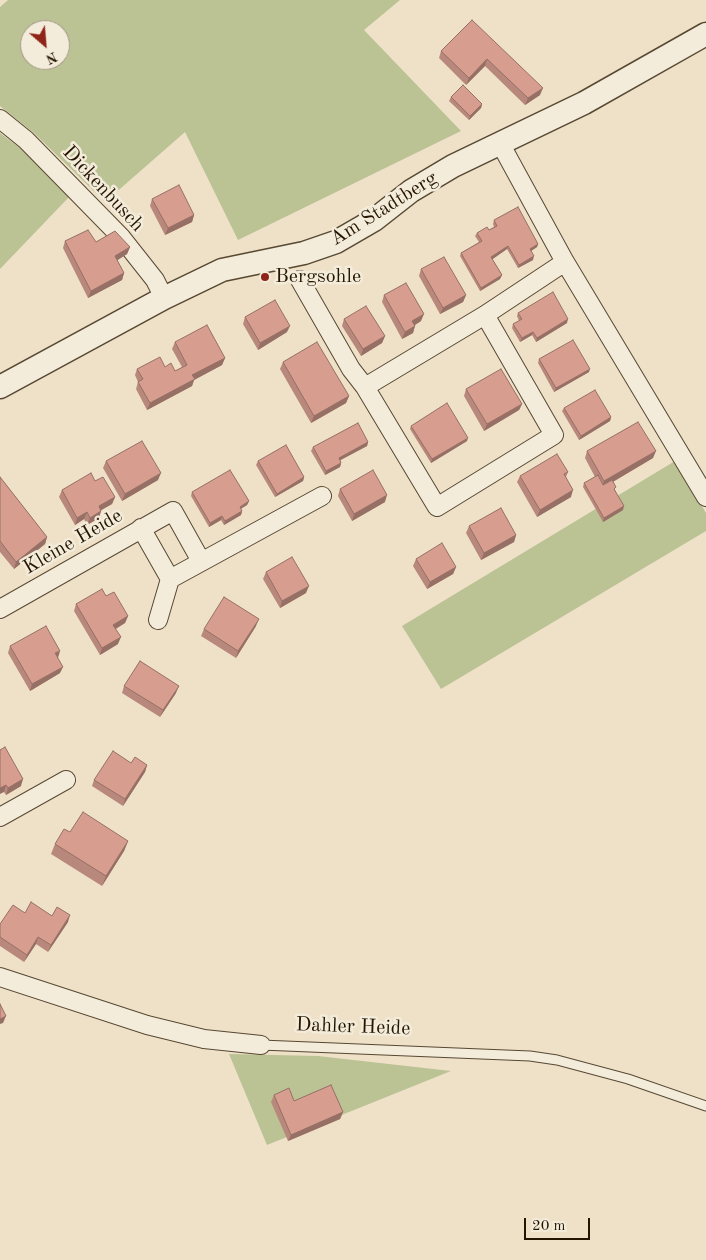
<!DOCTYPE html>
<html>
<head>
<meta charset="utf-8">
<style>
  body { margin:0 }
  #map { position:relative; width:706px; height:1260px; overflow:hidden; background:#eee1c8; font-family:"Old Standard TT",serif }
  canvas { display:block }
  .north { position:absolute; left:20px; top:20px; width:50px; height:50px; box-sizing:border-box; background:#f4ecdb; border:1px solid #a19683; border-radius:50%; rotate:153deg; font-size:14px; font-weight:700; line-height:20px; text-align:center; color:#251500 }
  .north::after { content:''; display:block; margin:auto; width:18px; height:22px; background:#8f2418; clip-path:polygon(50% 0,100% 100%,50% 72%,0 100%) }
  .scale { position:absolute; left:524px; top:1218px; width:66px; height:22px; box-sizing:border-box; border:2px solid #251500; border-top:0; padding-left:6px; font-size:15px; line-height:18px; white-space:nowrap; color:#251500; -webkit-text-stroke:4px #f4ecdb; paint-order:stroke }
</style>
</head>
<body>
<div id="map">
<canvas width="706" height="1260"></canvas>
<div class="north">N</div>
<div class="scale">20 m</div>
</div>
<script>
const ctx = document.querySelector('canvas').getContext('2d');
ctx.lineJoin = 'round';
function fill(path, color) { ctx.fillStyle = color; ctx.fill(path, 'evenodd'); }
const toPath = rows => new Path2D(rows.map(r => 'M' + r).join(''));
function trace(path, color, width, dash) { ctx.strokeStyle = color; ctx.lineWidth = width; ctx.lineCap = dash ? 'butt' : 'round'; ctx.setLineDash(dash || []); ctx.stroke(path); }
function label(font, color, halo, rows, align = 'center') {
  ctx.font = font + ' "Old Standard TT",serif'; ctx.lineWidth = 5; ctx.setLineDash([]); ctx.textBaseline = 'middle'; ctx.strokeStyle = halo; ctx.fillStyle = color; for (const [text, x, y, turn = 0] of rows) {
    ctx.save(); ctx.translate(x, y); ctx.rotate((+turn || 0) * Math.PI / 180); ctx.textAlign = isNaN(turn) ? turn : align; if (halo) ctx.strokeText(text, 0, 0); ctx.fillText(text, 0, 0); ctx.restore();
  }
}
const green = toPath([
  [8,0,400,0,364,30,461,131,238,240,185,132,105,202,34,133,0,106,0,7],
  [30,30,60,30,60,60,30,60],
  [0,133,20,148,70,196,0,269],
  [675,461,706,513,706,531,441,689,402,626],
  [229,1054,318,1056,451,1071,267,1145]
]);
const service = toPath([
  [261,1045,530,1056,557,1060,628,1079,706,1106]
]);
const minor = toPath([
  [0,119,26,140,121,237,155,280,164,298],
  [500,143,565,262,706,497],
  [300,280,351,369,365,387],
  [485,315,554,435,437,507,365,387,485,315,565,262],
  [141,528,170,579,322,496],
  [0,609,173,511,201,561],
  [158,620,170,579],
  [0,817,66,780],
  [0,977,147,1025,204,1039,261,1045]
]);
const tertiary = toPath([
  [0,387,164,298,222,270,304,253,336,242,374,220,411,191,453,166,584,103,706,34]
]);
const wall = toPath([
  [472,20,540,95,525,105,485,66,466,85,439,58,441,51],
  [451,97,482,104,481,108,469,120,449,101],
  [152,199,194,215,192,222,165,235,150,206],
  [494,220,538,244,537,247,531,251,533,260,518,268,507,249,492,259,502,275,500,279,480,291,460,256,461,253,479,242,475,236,477,233,489,230,494,227,493,224],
  [65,241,96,242,130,247,127,254,117,260,124,273,122,280,88,298,63,248],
  [421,269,466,295,463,302,440,314,419,276],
  [384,295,421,321,415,325,413,333,402,339,382,302],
  [518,313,567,323,536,342,532,335,520,342,512,328,513,324,519,321,517,316],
  [245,317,287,332,258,350,243,324],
  [344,319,385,336,382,343,361,356,342,326],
  [175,342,225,358,222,365,194,380,192,386,147,410,136,389,138,382,135,375,137,369,165,367,175,371,182,367,172,349],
  [539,359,589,372,554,392,538,363],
  [283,362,349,396,346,403,311,423,280,369],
  [466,389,522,404,519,410,484,431,464,396],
  [564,408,611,417,610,421,579,440,562,411],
  [411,426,467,441,431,463,410,429],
  [368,442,367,446,340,460,341,463,340,467,325,475,311,451,313,447],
  [587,451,653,458,613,482,615,490,623,510,603,522,583,487,584,483,595,477,585,458],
  [106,461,158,480,122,501,103,468],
  [258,461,304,477,303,481,275,497,256,465],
  [568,472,566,477,571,497,537,517,517,482,520,476],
  [0,477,47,537,45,544,14,569,0,552],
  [95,481,115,497,112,504,101,510,99,518,87,525,84,519,75,525,59,497,62,490],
  [340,489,385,502,352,521,338,496],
  [192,492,249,501,247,505,241,509,242,511,241,515,224,525,221,520,209,527,191,496],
  [469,526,516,535,514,542,481,560,466,533],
  [416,559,456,567,453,574,427,589,413,566],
  [266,572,306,593,280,608,263,579],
  [106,596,128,616,125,623,116,629,118,644,100,655,74,611,76,604],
  [256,626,236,658,201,636,204,629],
  [10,646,58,657,60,673,30,691,8,653],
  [124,686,176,693,160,717,122,693],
  [0,750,21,786,6,795,4,792],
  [131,763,147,765,145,772,123,806,92,786,94,780],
  [128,841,124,851,102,886,51,854,55,844],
  [25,913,52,916,68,922,48,952,36,944,24,962,0,946,0,924],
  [274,1095,294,1101,343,1112,340,1119,288,1141,271,1102]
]);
const shadedWall = toPath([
  [487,59,485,66,466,85,469,78],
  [543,88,540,95,525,105,528,98],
  [482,104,481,108,469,120,470,116],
  [194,215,192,222,165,235,168,228],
  [538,244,537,247,528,253,530,249],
  [508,246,507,249,490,261,491,257],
  [130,247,127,254,113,263,115,256],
  [534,256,533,260,518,268,519,265],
  [124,273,122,280,88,298,91,291],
  [502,275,500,279,480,291,481,288],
  [466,295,463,302,440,314,443,308],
  [424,314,421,321,410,328,412,321],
  [568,319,567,323,536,342,537,338],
  [290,326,287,332,258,350,260,343],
  [415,326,413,333,402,339,405,332],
  [533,332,532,335,520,342,522,338],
  [385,336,382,343,361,356,363,349],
  [225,358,222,365,194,380,192,386,147,410,150,403,192,375],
  [590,369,589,372,554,392,556,388],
  [349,396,346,403,311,423,314,416],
  [522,404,519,410,484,431,487,424],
  [611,417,610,421,579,440,581,436],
  [468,438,467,441,431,463,432,459],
  [368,442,367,446,337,462,339,458],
  [656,451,653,458,602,488,604,481],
  [341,463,340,467,325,475,326,471],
  [161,473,158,480,122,501,125,494],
  [304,477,303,481,275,497,277,494],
  [573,490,571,497,537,517,540,510],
  [387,495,385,502,352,521,354,514],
  [115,497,112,504,96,513,99,506],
  [249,501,247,505,238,510,240,507],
  [624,506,623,510,603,522,604,518],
  [101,511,99,518,87,525,90,518],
  [242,511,241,515,224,525,225,521],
  [87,512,84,519,75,525,77,518],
  [222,516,221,520,209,527,210,523],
  [516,535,514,542,481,560,484,553],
  [47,537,45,544,14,569,16,562],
  [456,567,453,574,427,589,430,582],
  [309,586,306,593,280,608,282,601],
  [128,616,125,623,111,631,113,625],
  [259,619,256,626,236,658,238,651],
  [121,637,118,644,100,655,102,648],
  [60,651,58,658,55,653],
  [63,667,60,673,30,691,32,684],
  [179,686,176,693,160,717,163,710],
  [147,765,145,772,123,806,125,799],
  [23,779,21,786,6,795,8,788],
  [6,785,4,792,0,794,0,788],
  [128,841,124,851,102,886,106,876],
  [70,915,68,922,48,952,51,945],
  [38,937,36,944,24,962,27,955],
  [6,1016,3,1023,0,1024,0,1019],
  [343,1112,340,1119,288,1141,291,1135]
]);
const building = toPath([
  [472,20,543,88,528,98,487,59,469,78,441,51,472,20],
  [463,85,482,104,470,116,451,97,463,85],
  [179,185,194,215,168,228,152,199,179,185],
  [518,207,538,244,530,249,534,256,519,265,508,246,491,257,502,275,481,288,461,253,482,241,477,233,487,227,489,230,497,226,494,220,518,207],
  [88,230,96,242,115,231,130,247,115,256,124,273,91,291,65,241,88,230],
  [444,257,466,295,443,308,421,269,444,257],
  [406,283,424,314,412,321,415,326,405,332,384,295,406,283],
  [553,292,568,319,537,338,533,332,522,338,513,324,522,319,518,313,553,292],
  [275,300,290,326,260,343,245,317,275,300],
  [366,306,385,336,363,349,344,319,366,306],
  [207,325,225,358,192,375,195,379,150,403,138,382,143,379,137,369,160,357,165,367,171,363,175,371,187,365,175,342,207,325],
  [573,340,590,369,556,388,539,359,573,340],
  [317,342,349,396,314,416,283,362,317,342],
  [501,369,522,404,487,424,466,389,501,369],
  [595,390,611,417,581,436,564,408,595,390],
  [447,403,468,438,432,459,411,426,447,403],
  [638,422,656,451,604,481,587,451,638,422],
  [358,423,368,442,339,458,341,463,326,471,313,447,358,423],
  [142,441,161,473,125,494,106,461,142,441],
  [286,445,304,477,277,494,258,461,286,445],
  [557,454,568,472,564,474,573,490,540,510,520,476,557,454],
  [230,470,249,501,240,507,242,511,225,521,222,516,210,523,192,492,230,470],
  [373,470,387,495,354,514,340,489,373,470],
  [91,473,95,481,103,477,115,497,99,506,101,511,90,518,87,512,77,518,62,490,91,473],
  [598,475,603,485,612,480,616,487,614,489,624,506,604,518,584,483,598,475],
  [0,477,47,537,16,562,0,541,0,477],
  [501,508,516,535,484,553,469,526,501,508],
  [442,543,456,567,430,582,416,559,442,543],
  [292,557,309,586,282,601,266,572,292,557],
  [102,589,106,596,114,592,128,616,113,625,121,637,102,648,76,604,102,589],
  [224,597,259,619,238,651,204,629,224,597],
  [46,626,60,651,55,653,63,667,32,684,10,646,46,626],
  [140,661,179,686,163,710,124,686,140,661],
  [5,747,23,779,8,788,6,785,0,788,0,750,5,747],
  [113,751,131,763,135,757,147,765,125,799,94,780,113,751],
  [83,812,128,841,106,876,55,844,64,829,70,832,83,812],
  [31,902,52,916,57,907,70,915,51,945,38,937,27,955,0,937,0,924,13,905,25,913,31,902],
  [0,1004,6,1016,0,1019,0,1004],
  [331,1085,343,1112,291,1135,274,1095,289,1088,294,1101,331,1085]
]);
const markers = [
  [265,277,5,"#8f2418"]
];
const streetNames = [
  ["Dickenbusch",103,189,47],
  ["Am Stadtberg",384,209,-32],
  ["Kleine Heide",73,542,-30],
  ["Dahler Heide",353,1027,2]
];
const poiNames = [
  ["Bergsohle",275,277]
];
fill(green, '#bbc294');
trace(service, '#574832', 11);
trace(minor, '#574832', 20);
trace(tertiary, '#574832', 25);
trace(service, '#f4ecdb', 9);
trace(minor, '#f4ecdb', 18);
trace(tertiary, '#f4ecdb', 22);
fill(wall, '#b9887c');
fill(shadedWall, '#966f65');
fill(building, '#d79e90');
trace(building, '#966f65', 1);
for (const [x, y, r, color] of markers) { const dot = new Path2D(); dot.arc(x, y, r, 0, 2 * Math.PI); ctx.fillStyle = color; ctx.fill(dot); trace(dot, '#f4ecdb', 2); }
label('20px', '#251500', '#f4ecdb', streetNames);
label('20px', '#251500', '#f4ecdb', poiNames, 'left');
</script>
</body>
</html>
